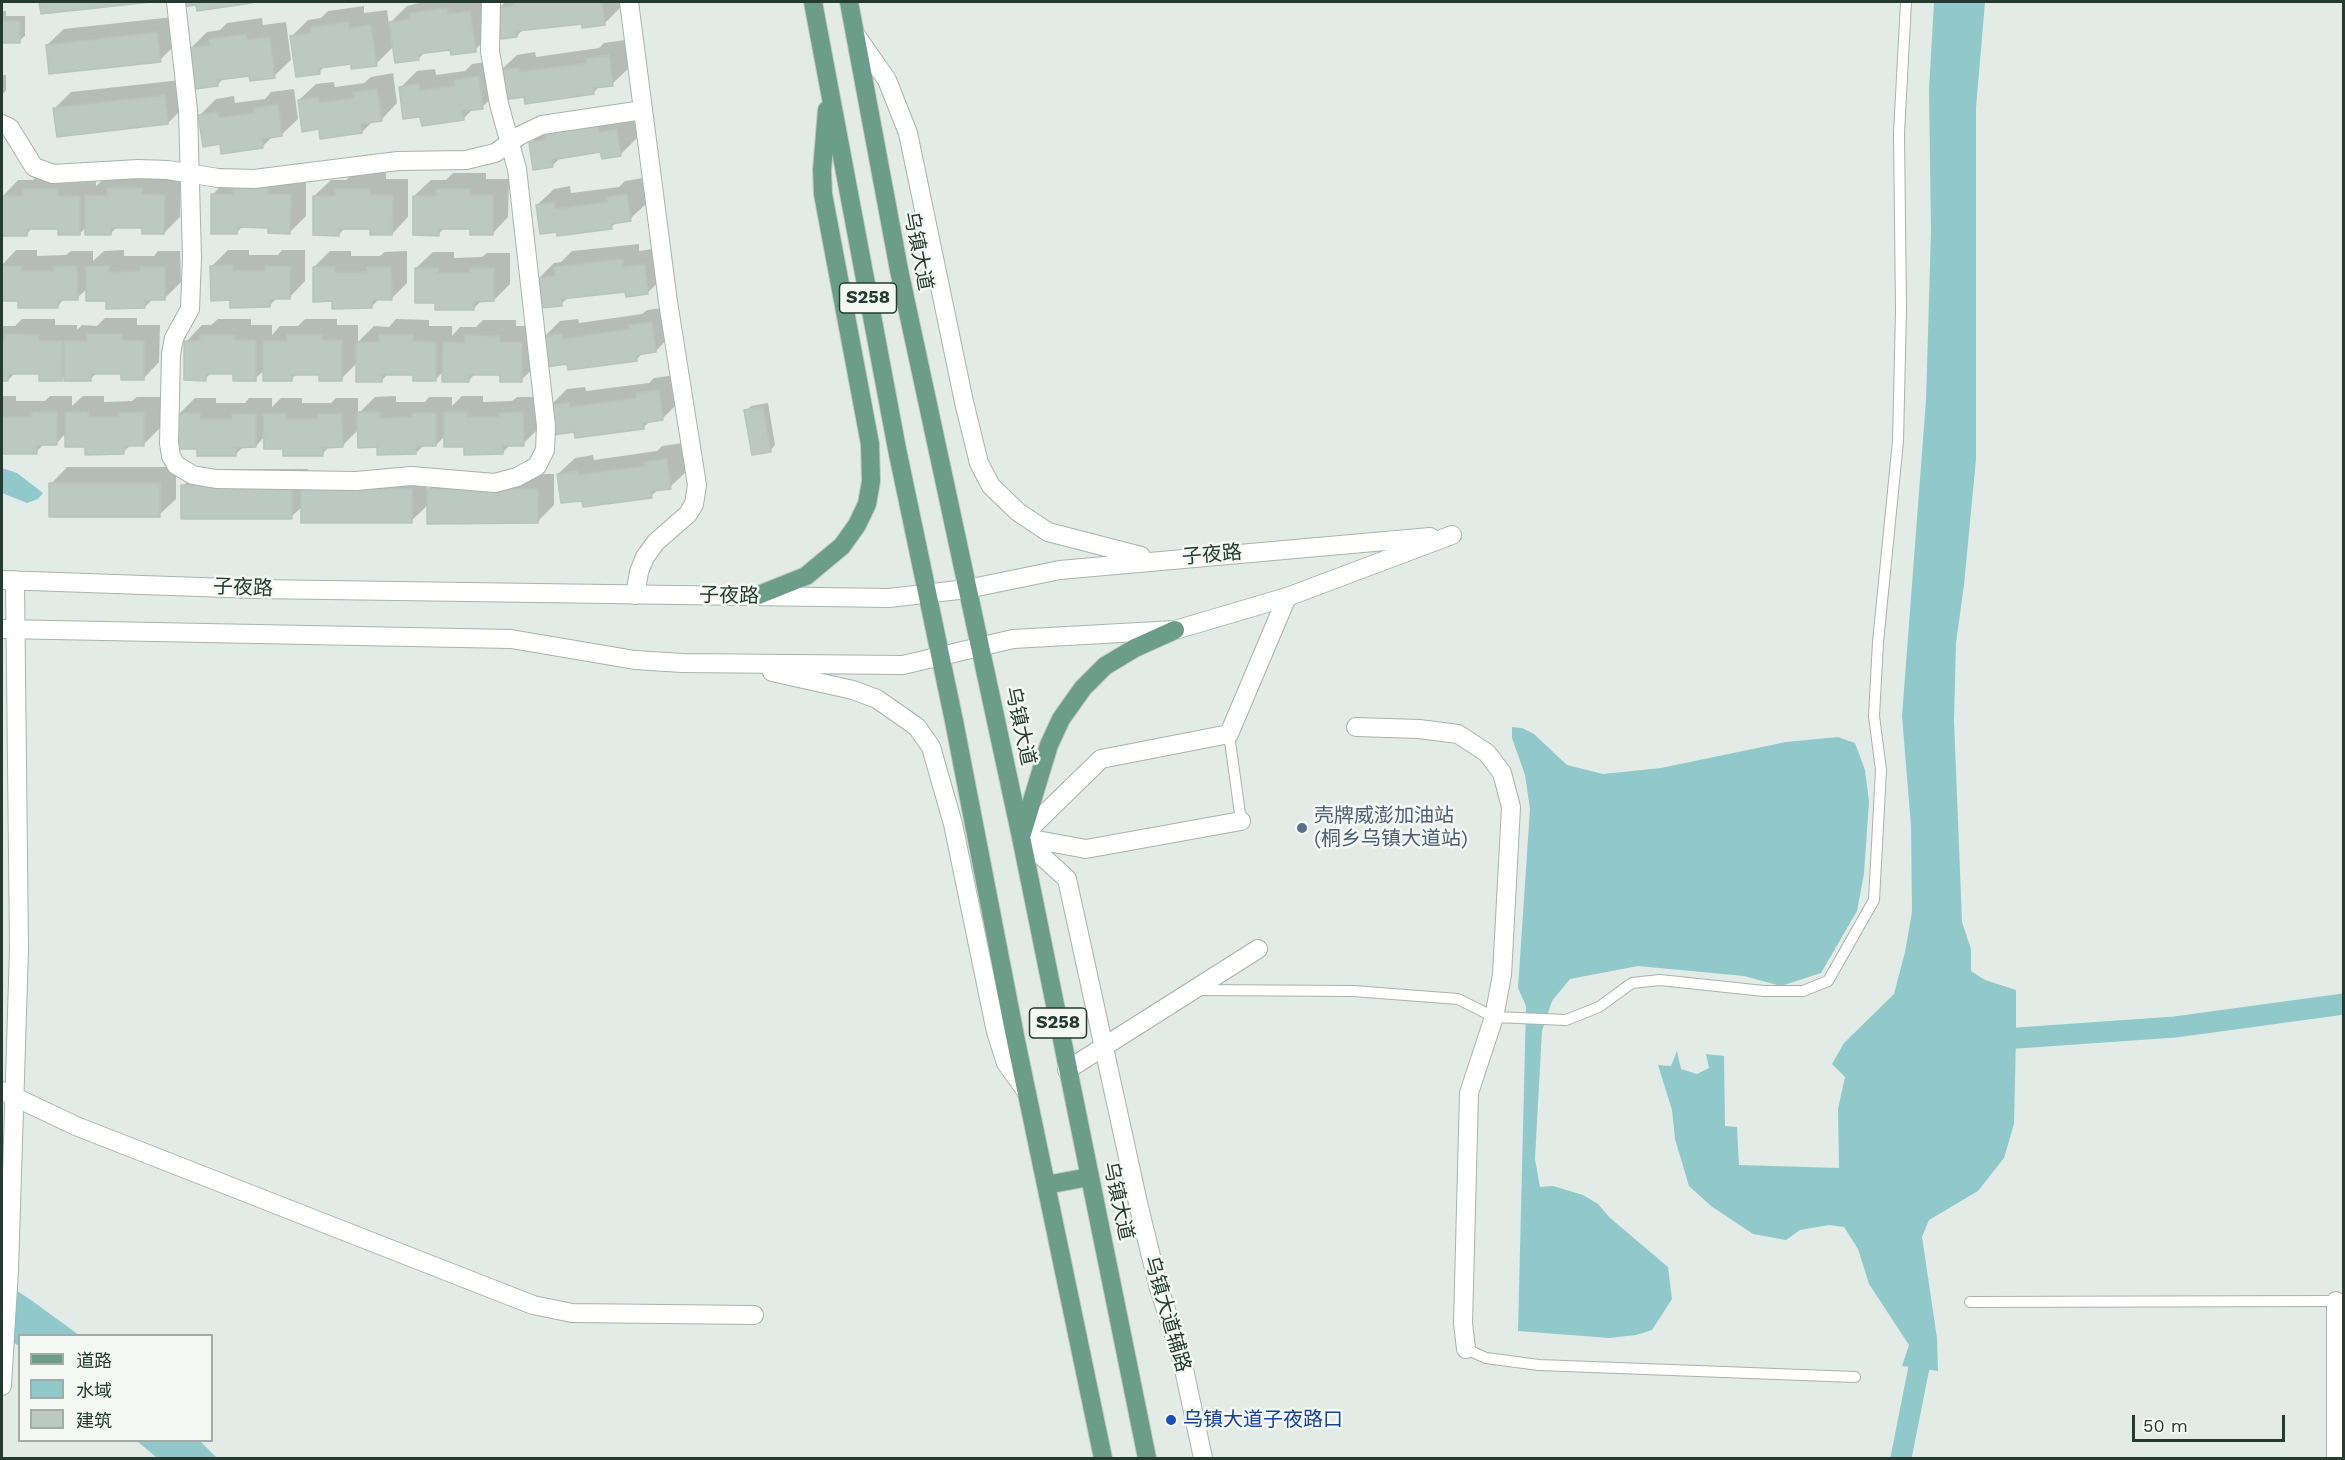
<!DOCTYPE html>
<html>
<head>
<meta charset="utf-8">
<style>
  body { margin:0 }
  #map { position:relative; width:2345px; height:1460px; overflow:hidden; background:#e3ebe7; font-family:"Work Sans","Noto Sans SC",sans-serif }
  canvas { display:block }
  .frame { position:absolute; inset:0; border:3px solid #253b32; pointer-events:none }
  .legend { position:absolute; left:18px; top:1334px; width:195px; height:108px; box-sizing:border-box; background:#f3f8f5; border:2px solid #a1aca7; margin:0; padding:8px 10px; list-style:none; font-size:18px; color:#253b32 }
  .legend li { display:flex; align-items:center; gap:12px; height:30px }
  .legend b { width:30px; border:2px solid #a1aca7 }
  .scale { position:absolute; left:2132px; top:1415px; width:153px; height:27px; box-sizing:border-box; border:3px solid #253b32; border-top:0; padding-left:8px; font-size:18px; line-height:21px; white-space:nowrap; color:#253b32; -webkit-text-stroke:4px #f3f8f5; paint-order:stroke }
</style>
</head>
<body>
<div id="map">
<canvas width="2345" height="1460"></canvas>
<div class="frame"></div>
<ul class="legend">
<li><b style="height:8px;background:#6c9c8a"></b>道路</li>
<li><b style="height:16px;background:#91c9ca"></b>水域</li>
<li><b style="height:16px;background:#bcc9c2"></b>建筑</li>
</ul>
<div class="scale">50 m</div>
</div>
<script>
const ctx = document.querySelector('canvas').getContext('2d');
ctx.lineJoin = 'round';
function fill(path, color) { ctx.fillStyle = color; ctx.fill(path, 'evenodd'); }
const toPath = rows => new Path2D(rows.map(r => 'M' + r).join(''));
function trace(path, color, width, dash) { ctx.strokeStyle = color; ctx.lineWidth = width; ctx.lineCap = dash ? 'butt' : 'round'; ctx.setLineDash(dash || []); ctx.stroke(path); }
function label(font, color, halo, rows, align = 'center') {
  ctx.font = font + ' "Work Sans","Noto Sans SC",sans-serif'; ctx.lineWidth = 5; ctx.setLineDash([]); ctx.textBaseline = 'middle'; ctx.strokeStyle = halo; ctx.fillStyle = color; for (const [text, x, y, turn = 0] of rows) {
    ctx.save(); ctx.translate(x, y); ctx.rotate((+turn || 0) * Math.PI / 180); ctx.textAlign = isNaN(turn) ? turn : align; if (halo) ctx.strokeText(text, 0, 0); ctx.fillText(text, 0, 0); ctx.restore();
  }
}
const water = toPath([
  [1934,2,1985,2,1976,108,1976,459,1964,585,1956,643,1954,720,1962,922,1971,949,1971,971,1985,980,2016,990,2016,1038,2014,1124,2004,1158,1978,1191,1929,1220,1922,1237,1937,1338,1938,1371,1902,1366,1909,1345,1869,1284,1858,1249,1844,1227,1829,1225,1800,1230,1786,1240,1753,1234,1711,1206,1689,1186,1675,1139,1672,1110,1658,1065,1671,1066,1677,1051,1681,1069,1697,1074,1709,1068,1706,1054,1724,1056,1725,1126,1737,1127,1739,1165,1839,1168,1838,1109,1845,1077,1832,1064,1844,1043,1894,994,1905,952,1912,912,1911,826,1902,716,1926,400,1931,231,1929,89],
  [2,468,17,473,43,493,38,499,27,503,2,493],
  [1512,727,1522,728,1534,734,1567,765,1603,774,1661,768,1786,742,1838,737,1855,743,1865,770,1869,802,1864,874,1857,911,1821,973,1781,986,1744,976,1638,966,1570,979,1552,1001,1542,1031,1535,1159,1540,1187,1553,1186,1583,1195,1598,1204,1609,1217,1668,1267,1672,1299,1652,1330,1636,1335,1609,1338,1518,1331,1526,1006,1518,988,1530,809,1525,775,1512,738],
  [2,1281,31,1300,79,1335,20,1336,19,1346,2,1335],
  [137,1441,200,1441,217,1458,157,1458]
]);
const shadow = toPath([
  [41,2,137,2,42,12],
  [182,2,252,2,198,10,197,3,183,6],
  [423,2,487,2,491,34,475,50,451,48,426,51,419,58,394,46,376,64,352,62,326,65,319,72,292,36,308,20,321,18,328,11,364,6,364,13,387,10,389,24,407,6],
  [505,2,620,2,621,7,604,24,583,22,523,29,517,36,499,8],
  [2,11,6,11,6,16,25,16,25,36,19,41,2,35],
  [173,17,176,44,160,60,47,45,64,29],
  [262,18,263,25,286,22,291,60,274,76,250,74,225,77,218,84,191,48,207,32,220,30,227,23],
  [625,40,629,68,612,84,600,86,593,93,526,96,500,71,517,55,535,52,536,57,599,48,604,43],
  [494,61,499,91,482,107,474,108,463,119,422,115,401,87,417,71,435,69,436,75,465,71,472,64],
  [393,73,397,103,381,120,373,121,362,132,320,128,299,100,316,84,334,82,335,87,364,83,371,77],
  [2,75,6,75,6,90,2,95],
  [181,80,184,107,168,123,55,108,71,92],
  [294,89,298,119,281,135,273,136,262,147,221,143,200,115,216,99,234,96,235,103,265,99,271,92],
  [633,113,637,138,620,155,602,150,561,157,552,166,530,144,547,127],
  [125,172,158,173,158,179,180,179,180,217,164,233,144,227,117,227,110,234,86,227,79,234,59,227,33,227,26,235,2,234,2,197,18,180,33,180,41,173,96,180,96,186,103,180,118,180],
  [353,173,386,173,386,179,408,179,408,217,392,234,372,228,346,227,339,234,314,196,331,180,346,180],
  [453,173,486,173,486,179,509,179,508,217,492,234,472,228,446,227,438,234,414,196,431,180,446,180],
  [306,178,306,216,290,232,269,226,243,226,236,233,212,195,228,179],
  [643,178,647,203,630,219,617,221,611,228,537,205,554,189,570,186,571,193,619,187,625,181],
  [639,244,639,251,660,248,664,277,647,293,627,290,569,297,561,304,538,279,554,263,561,262,572,251],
  [16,250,37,250,37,256,66,255,71,251,93,251,93,261,104,251,124,250,124,256,154,256,158,251,180,251,181,282,164,299,153,299,145,307,107,300,88,288,77,298,65,298,57,307,20,300,2,300,2,265],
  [228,250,249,250,249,255,278,255,282,250,305,250,305,281,289,298,277,298,269,306,232,299,212,266],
  [330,251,351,251,351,256,380,256,385,252,407,251,407,283,391,299,379,299,371,307,314,267],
  [433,252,454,252,454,258,482,257,487,253,510,253,510,284,494,300,482,300,474,308,416,268],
  [668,307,672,334,656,351,644,352,636,360,569,362,544,337,560,321,578,319,579,323,642,314,647,310],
  [105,318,137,318,137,325,160,325,159,362,143,379,123,373,97,373,90,379,65,375,61,379,41,373,15,373,8,380,2,380,2,326,15,326,22,319,55,319,55,325,77,325,77,330,82,325,97,326],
  [218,319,251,319,251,325,272,325,272,335,280,326,298,326,305,319,337,319,337,325,358,325,358,342,374,326,389,327,396,319,429,320,429,326,452,326,452,336,460,327,476,327,483,320,516,320,516,326,538,326,538,364,521,380,501,374,475,374,468,381,444,371,435,380,415,374,389,373,382,380,357,363,341,379,321,373,297,373,292,379,264,370,255,379,234,373,211,373,205,379,186,342,202,325,211,325],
  [675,375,679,402,662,419,651,420,643,428,575,430,550,406,567,389,585,387,586,391,649,383,654,378],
  [2,396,16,396,16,401,45,401,50,396,72,396,72,406,83,396,104,396,104,402,132,401,137,397,160,397,160,428,144,444,132,444,123,452,86,446,66,433,56,444,44,444,36,452,2,452],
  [396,396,396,402,425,402,429,397,452,397,452,406,462,396,483,396,483,402,512,401,517,397,539,397,539,428,523,444,511,444,503,452,465,446,446,435,436,445,424,445,416,453,379,446,359,429,342,446,330,446,322,454,285,447,265,436,256,446,244,446,236,454,199,447,179,414,195,398,216,398,216,403,245,403,249,398,272,398,272,407,281,398,302,398,302,403,331,403,336,398,358,398,358,414,375,397],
  [768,403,775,445,770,451,746,411,751,406],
  [683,443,687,471,670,487,659,489,651,496,584,499,558,474,575,458,593,455,594,460,657,451,662,446],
  [67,467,176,467,176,499,159,515,51,484],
  [199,469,308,469,308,485,427,473,427,491,445,474,554,474,554,505,537,522,429,504,411,521,303,506,291,517,183,486]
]);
const canal = toPath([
  [1989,1040,2175,1027,2344,1004],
  [1901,1458,1924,1342]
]);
const building = toPath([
  [39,2,151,2,41,14,39,2],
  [180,2,252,2,252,3,197,11,196,5,181,7,180,2],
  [513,2,602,2,605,25,582,28,582,24,517,31,517,37,501,39,497,8,514,6,513,2],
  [447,8,448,14,470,11,476,52,451,55,450,50,418,54,419,60,395,63,389,22,410,19,410,13,447,8],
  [2,16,2,21,20,21,20,43,2,43,2,16],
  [348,22,349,28,371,25,377,66,351,69,351,64,319,68,320,74,296,77,290,36,311,33,311,27,348,22],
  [157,32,161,62,49,74,46,45,157,32],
  [246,34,247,40,270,37,275,78,250,81,249,76,218,80,218,86,195,89,189,48,210,45,209,39,246,34],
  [609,55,613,86,593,88,594,94,525,104,524,97,503,100,499,70,519,68,520,72,587,63,586,59,609,55],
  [479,76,483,109,462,111,464,120,422,126,420,117,403,119,399,87,419,84,420,90,455,86,454,80,479,76],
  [377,89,382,121,361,124,362,133,320,139,319,129,302,132,298,100,318,97,319,103,354,98,353,92,377,89],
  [165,95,168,124,57,137,53,108,165,95],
  [278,104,282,136,262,139,263,148,221,154,220,144,203,147,198,115,218,112,219,118,254,113,254,108,278,104],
  [598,125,599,132,617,129,621,156,602,159,600,152,552,160,553,167,533,170,529,143,545,140,544,133,598,125],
  [233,187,268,187,268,194,291,194,290,234,268,233,268,228,237,227,237,234,211,234,211,194,233,194,233,187],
  [107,188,142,188,142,194,165,195,164,234,142,234,142,228,111,228,111,235,85,235,85,195,107,196,107,188],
  [23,189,58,189,58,196,80,196,80,235,58,235,58,229,27,229,27,236,2,236,2,196,23,196,23,189],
  [336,189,370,189,370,195,393,195,392,235,370,235,370,229,339,229,339,236,313,235,313,196,335,196,336,189],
  [436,189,470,189,470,195,493,195,493,235,470,235,470,229,439,229,439,236,413,235,413,196,436,196,436,189],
  [627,194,631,221,611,224,612,229,557,236,557,232,540,234,536,205,554,202,555,209,608,202,607,197,627,194],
  [623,259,623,267,645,264,648,294,626,297,625,292,561,299,562,306,540,308,536,278,555,276,554,267,623,259],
  [233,265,233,271,265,271,265,266,290,266,290,299,270,299,270,307,230,308,230,300,211,301,210,266,233,265],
  [2,266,21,266,22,271,53,271,53,267,77,266,78,300,58,300,58,308,18,308,18,301,2,301,2,266],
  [86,266,109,266,109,272,140,271,140,267,165,267,165,300,145,300,145,308,106,309,106,301,86,301,86,266],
  [335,266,335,272,367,272,367,267,391,267,392,300,372,300,372,308,332,309,332,301,313,302,313,267,335,266],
  [415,268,438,268,438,273,470,273,469,268,494,268,494,301,474,302,474,310,435,310,435,303,415,303,415,268],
  [652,322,656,352,636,355,637,361,568,370,567,364,546,367,542,337,562,334,563,339,630,329,629,325,652,322],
  [5,334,39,335,39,341,62,341,62,381,39,381,39,374,8,374,8,381,2,381,2,342,4,342,5,334],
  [87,334,122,334,122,340,144,341,144,380,121,380,121,374,91,374,91,381,64,381,64,341,87,341,87,334],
  [200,335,235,335,235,340,256,340,256,381,233,381,233,374,206,374,206,381,184,380,184,341,200,341,200,335],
  [287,335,322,335,322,340,342,340,342,381,319,381,319,375,292,375,292,381,263,381,263,341,287,341,287,335],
  [379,335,413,335,413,341,436,342,436,381,413,381,413,375,382,375,382,382,356,382,356,342,379,342,379,335],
  [465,335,500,336,500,342,522,342,522,382,500,382,500,375,469,375,469,382,442,382,443,342,465,343,465,335],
  [659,390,663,420,643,423,644,429,575,438,574,432,553,435,549,405,569,403,570,407,636,398,636,393,659,390],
  [763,407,771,452,752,455,744,410,763,407],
  [32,412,57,412,57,445,37,445,37,454,2,454,2,417,32,417,32,412],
  [65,412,88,412,88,417,119,417,119,413,144,412,144,446,124,446,124,454,85,455,85,447,65,447,65,412],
  [357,412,380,412,380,418,412,417,412,413,436,413,436,446,416,446,416,454,377,455,377,447,358,448,357,412],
  [444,412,467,412,467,417,499,417,499,413,523,412,524,446,503,446,503,454,464,455,464,447,444,447,444,412],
  [200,413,200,419,232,419,232,414,256,414,256,447,236,448,236,456,197,456,197,449,178,449,177,414,200,413],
  [286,413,286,419,318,419,318,414,342,414,343,447,323,448,323,456,283,456,283,449,264,449,263,414,286,413],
  [667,459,671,489,651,491,652,498,583,507,582,501,561,503,557,474,577,471,578,475,645,466,644,462,667,459],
  [49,483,160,483,160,517,49,517,49,483],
  [181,485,292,485,292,519,181,519,181,485],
  [301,489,412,489,412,523,301,523,301,489],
  [427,489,538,489,538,523,427,524,427,489]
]);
const lane = toPath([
  [1229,734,1241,821],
  [1197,990,1353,991,1458,999,1494,1017,1566,1020,1599,1007,1632,983,1660,980,1764,991,1803,991,1828,981,1874,900,1881,770,1874,716,1878,642,1898,441,1901,310,1899,133,1906,2],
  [1970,1302,2336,1301],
  [1466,1349,1486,1358,1539,1365,1855,1377]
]);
const street = toPath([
  [176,2,188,110,192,258,190,309,174,338,171,354,169,443,171,456,176,465,193,475,216,479,356,481,411,476,495,483,517,477,537,466,545,450,546,426,517,169,499,104,490,51,491,2],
  [629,2,668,302,697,485,694,504,688,514,656,542,645,557,639,572,635,595],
  [2,124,10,128,34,167,53,174,138,169,168,170,218,178,254,179,398,161,466,160,495,153,519,136,542,125,643,110],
  [1356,727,1419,729,1458,734,1487,753,1502,773,1511,807,1502,975,1494,1017,1469,1093,1463,1323,1466,1349],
  [1021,837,1067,879,1138,1203,1158,1285,1182,1360,1203,1458],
  [1021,837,1101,759,1229,734,1287,597],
  [1021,837,1086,849,1241,821],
  [1067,1070,1258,949],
  [2,1091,76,1126,533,1305,572,1313,754,1315],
  [2336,1301,2336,1458]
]);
const secondary = toPath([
  [855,34,887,80,908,133,964,402,979,463,991,486,1018,512,1048,532,1141,556],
  [2,580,256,589,889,598,967,589,1060,570,1430,537],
  [2,629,511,639,635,660,682,663,903,665,1013,639,1175,630,1287,597,1452,535],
  [772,672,853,690,877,699,917,727,931,747,953,824,996,1032,1006,1063,1026,1091],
  [2,1386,9,1270,19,949,15,580]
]);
const primary = toPath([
  [813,2,897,449,954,721,1016,1041,1103,1458],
  [849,2,899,270,1021,837,1147,1458],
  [756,596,806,576,842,546,857,525,867,504,871,481,870,444,823,194,822,170,827,110],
  [1021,837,1049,745,1061,719,1083,688,1105,666,1135,648,1175,630],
  [1046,1185,1089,1177]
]);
const markers = [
  [1302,828,6,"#5c6f8a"],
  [1171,1420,6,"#1a4fb4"]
];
const shields = [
  [868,298,57],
  [1058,1023,57]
];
const shieldNames = [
  ["S258",868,298],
  ["S258",1058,1023]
];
const streetNames = [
  ["乌镇大道",918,251,79],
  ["子夜路",1212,555,-5],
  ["子夜路",243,588,2],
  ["子夜路",729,596,1],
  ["乌镇大道",1020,726,78],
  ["乌镇大道",1118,1201,78],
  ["乌镇大道辅路",1167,1314,74]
];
const serviceNames = [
  ["壳牌威澎加油站",1314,816],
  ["(桐乡乌镇大道站)",1314,839]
];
const transitNames = [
  ["乌镇大道子夜路口",1183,1420]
];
fill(water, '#91c9ca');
fill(shadow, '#0003');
trace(canal, '#91c9ca', 21);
fill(building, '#bcc9c2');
trace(building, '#b6c4bd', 1.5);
trace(lane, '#a6b3ad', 12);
trace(street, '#a6b3ad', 20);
trace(secondary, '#a3b6ad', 20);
trace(primary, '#c2c8c6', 20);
trace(lane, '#fff', 10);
trace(street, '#fff', 18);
trace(secondary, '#fff', 18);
trace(primary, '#6c9c8a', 18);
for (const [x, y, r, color] of markers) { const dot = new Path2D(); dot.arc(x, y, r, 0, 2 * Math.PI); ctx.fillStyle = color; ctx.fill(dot); trace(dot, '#f3f8f5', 2); }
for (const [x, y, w] of shields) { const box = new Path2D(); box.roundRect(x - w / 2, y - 15, w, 30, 4.5); ctx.fillStyle = '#f3f8f5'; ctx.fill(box); trace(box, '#253b32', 1.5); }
label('bold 18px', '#253b32', null, shieldNames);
label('20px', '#253b32', '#f3f8f5', streetNames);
label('20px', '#4e5e75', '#f3f8f5', serviceNames, 'left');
label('20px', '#164399', '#f3f8f5', transitNames, 'left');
</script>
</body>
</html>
